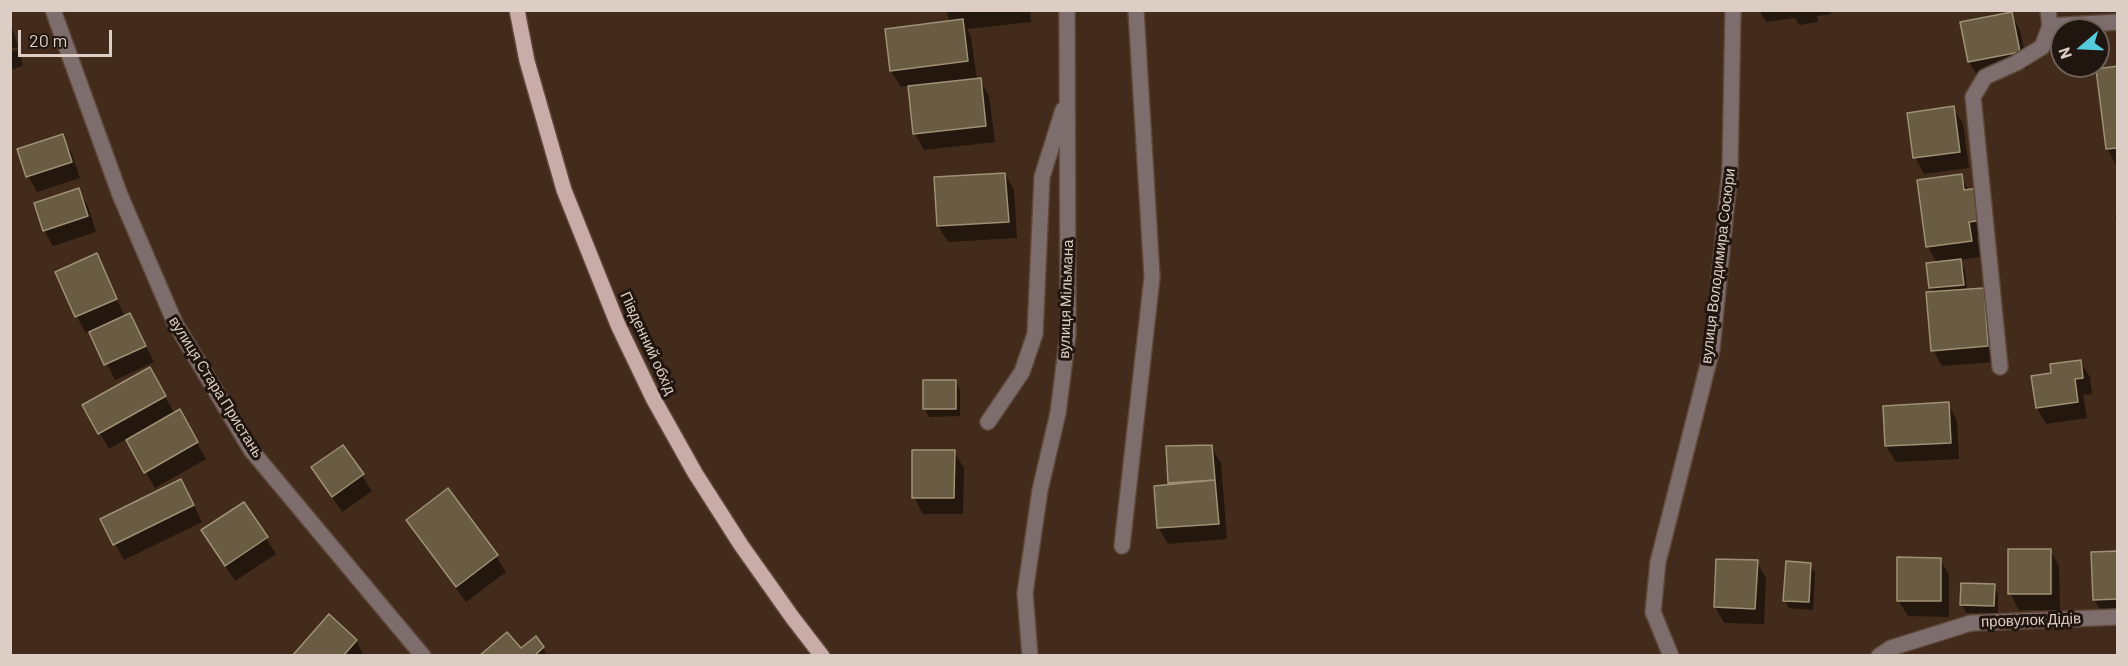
<!DOCTYPE html>
<html>
<head>
<meta charset="utf-8">
<style>
  body { margin:0 }
  #map { position:relative; width:2128px; height:666px; overflow:hidden; background:#422b1b; font-family:Barlow,sans-serif }
  canvas { display:block }
  .frame { position:absolute; inset:0; border:12px solid #ddcec5; pointer-events:none }
  .north { position:absolute; left:2050px; top:18px; width:60px; height:60px; box-sizing:border-box; background:#21160f; border:2px solid #6c6058; border-radius:50%; rotate:251deg; font-size:16px; font-weight:700; line-height:24px; text-align:center; color:#ddcec5 }
  .north::after { content:''; display:block; margin:auto; width:21px; height:27px; background:#54cadd; clip-path:polygon(50% 0,100% 100%,50% 72%,0 100%) }
  .scale { position:absolute; left:18px; top:30px; width:94px; height:27px; box-sizing:border-box; border:3px solid #ddcec5; border-top:0; padding-left:8px; font-size:18px; line-height:21px; white-space:nowrap; color:#ddcec5; -webkit-text-stroke:4px #21160f; paint-order:stroke }
</style>
</head>
<body>
<div id="map">
<canvas width="2128" height="666"></canvas>
<div class="frame"></div>
<div class="north">N</div>
<div class="scale">20 m</div>
</div>
<script>
const ctx = document.querySelector('canvas').getContext('2d');
ctx.lineJoin = 'round';
function fill(path, color) { ctx.fillStyle = color; ctx.fill(path, 'evenodd'); }
const toPath = rows => new Path2D(rows.map(r => 'M' + r).join(''));
function trace(path, color, width, dash) { ctx.strokeStyle = color; ctx.lineWidth = width; ctx.lineCap = dash ? 'butt' : 'round'; ctx.setLineDash(dash || []); ctx.stroke(path); }
function label(font, color, halo, rows, align = 'center') {
  ctx.font = font + ' Barlow,sans-serif'; ctx.lineWidth = 6; ctx.setLineDash([]); ctx.textBaseline = 'middle'; ctx.strokeStyle = halo; ctx.fillStyle = color; for (const [text, x, y, turn = 0] of rows) {
    ctx.save(); ctx.translate(x, y); ctx.rotate((+turn || 0) * Math.PI / 180); ctx.textAlign = isNaN(turn) ? turn : align; if (halo) ctx.strokeText(text, 0, 0); ctx.fillText(text, 0, 0); ctx.restore();
  }
}
const shadow = toPath([
  [946,10,1030,10,1031,22,967,29,971,37,977,80,980,80,989,96,995,142,924,150,915,134,909,86,901,87,891,71,950,22],
  [1759,10,1830,10,1831,14,1817,16,1818,22,1799,25,1795,18,1766,22],
  [2011,14,2020,30,2028,68,1979,78,1969,62],
  [10,20,18,47,10,49],
  [19,50,23,66,10,70,10,52],
  [2118,68,2118,165,2116,165,2107,148],
  [1953,108,1963,124,1969,168,1924,174,1915,157],
  [62,136,71,152,80,178,37,192,28,176],
  [1005,174,1014,190,1017,238,948,242,938,226],
  [1961,176,1991,236,1977,238,1980,257,1960,260,1965,269,1967,291,1983,289,1992,306,1996,362,1942,366,1933,350,1933,293,1930,287,1937,263,1928,247,1918,182],
  [78,190,88,206,96,232,53,246,44,230],
  [2115,215,2118,215,2118,233],
  [96,255,125,317,130,315,154,362,115,380,90,331,86,333,77,317,57,272],
  [2080,361,2090,377,2092,394,2083,395,2087,418,2046,424,2037,408,2053,374],
  [149,369,175,414,179,411,206,459,155,488,127,439,109,449,84,406],
  [955,381,960,389,960,416,929,417,925,409],
  [1948,404,1957,420,1959,459,1896,462,1886,446,1885,407],
  [343,447,372,491,342,512,313,468],
  [1211,447,1221,463,1227,539,1168,544,1159,528,1169,485,1168,448],
  [954,452,964,468,963,514,923,514,914,497],
  [448,490,496,556,506,572,466,602,417,536,408,520],
  [190,497,202,522,124,560,102,520],
  [244,504,276,554,235,581,213,547],
  [2050,550,2059,566,2060,610,2019,610,2010,593],
  [2118,553,2118,615,2103,615,2094,599],
  [1940,559,1949,575,1949,617,1908,616,1898,600],
  [1757,562,1766,578,1764,624,1724,623,1715,606],
  [1810,565,1815,573,1813,610,1789,608,1785,600],
  [1994,586,1998,594,1998,614,1966,613,1962,605],
  [356,640,364,656,294,656],
  [543,648,547,656,482,656,521,650]
]);
const building = toPath([
  [2012,12,2020,52,1968,62,1960,22,2012,12],
  [963,19,968,61,890,71,885,29,963,19],
  [2118,66,2118,148,2106,149,2096,69,2118,66],
  [981,78,986,126,913,134,908,86,981,78],
  [1954,106,1960,152,1913,158,1907,113,1954,106],
  [63,134,72,162,26,177,17,149,63,134],
  [1005,173,1009,222,937,226,934,177,1005,173],
  [1962,174,1964,190,1978,188,1982,220,1969,222,1972,241,1926,247,1917,180,1962,174],
  [79,188,88,216,43,231,34,203,79,188],
  [97,253,117,299,75,317,55,272,97,253],
  [1961,259,1964,285,1929,288,1926,263,1961,259],
  [1984,288,1988,346,1931,351,1926,292,1984,288],
  [130,313,146,346,104,365,89,332,130,313],
  [2081,360,2083,378,2075,379,2078,402,2036,408,2031,376,2051,373,2050,364,2081,360],
  [150,367,166,396,98,434,82,405,150,367],
  [923,380,956,380,956,409,923,409,923,380],
  [1949,402,1951,443,1885,446,1883,406,1949,402],
  [180,409,198,442,144,473,126,440,180,409],
  [343,445,364,474,332,497,311,467,343,445],
  [1212,445,1215,480,1168,483,1166,446,1212,445],
  [912,450,955,450,954,498,912,498,912,450],
  [181,479,194,505,113,545,100,519,181,479],
  [1215,480,1219,524,1157,528,1154,486,1215,480],
  [448,488,498,555,456,587,406,520,448,488],
  [244,502,268,537,225,566,201,530,244,502],
  [2008,549,2051,549,2051,594,2008,594,2008,549],
  [2118,551,2118,599,2093,600,2091,552,2118,551],
  [1897,557,1941,558,1941,601,1897,601,1897,557],
  [1716,559,1758,560,1755,609,1714,607,1716,559],
  [1786,561,1811,563,1809,602,1783,601,1786,561],
  [1961,583,1995,584,1994,606,1960,605,1961,583],
  [329,614,357,640,343,656,292,656,329,614],
  [507,632,521,648,536,636,544,647,534,656,479,656,507,632]
]);
const minor = toPath([
  [53,10,120,195,175,323,251,450,423,656],
  [2048,10,2050,26,2118,22],
  [2000,367,1973,97,1985,77,2016,63,2042,47,2050,26],
  [988,422,1022,372,1035,334,1042,177,1063,110],
  [1122,546,1152,277,1136,10],
  [1030,656,1025,593,1040,490,1058,413,1068,334,1067,10],
  [1671,656,1653,612,1658,562,1712,349,1730,170,1733,10],
  [1879,656,1891,648,1971,623,2118,617]
]);
const major = toPath([
  [517,10,527,61,564,190,618,325,653,398,695,473,741,545,792,617,822,656]
]);
const streetNames = [
  ["вулиця Володимира Сосюри",1718,266,-83],
  ["вулиця Мільмана",1066,299,-88],
  ["Південний обхід",648,343,65],
  ["вулиця Стара Пристань",216,387,58],
  ["провулок Дідів",2031,620,-2]
];
fill(shadow, '#0007');
fill(building, '#695c42');
trace(building, '#9e9175', 1.5);
trace(minor, '#5e483a', 18);
trace(major, '#5e483a', 18);
trace(minor, '#7d6e6d', 15);
trace(major, '#c9aba8', 15);
label('15px', '#ddcec5', '#21160f', streetNames);
</script>
</body>
</html>
